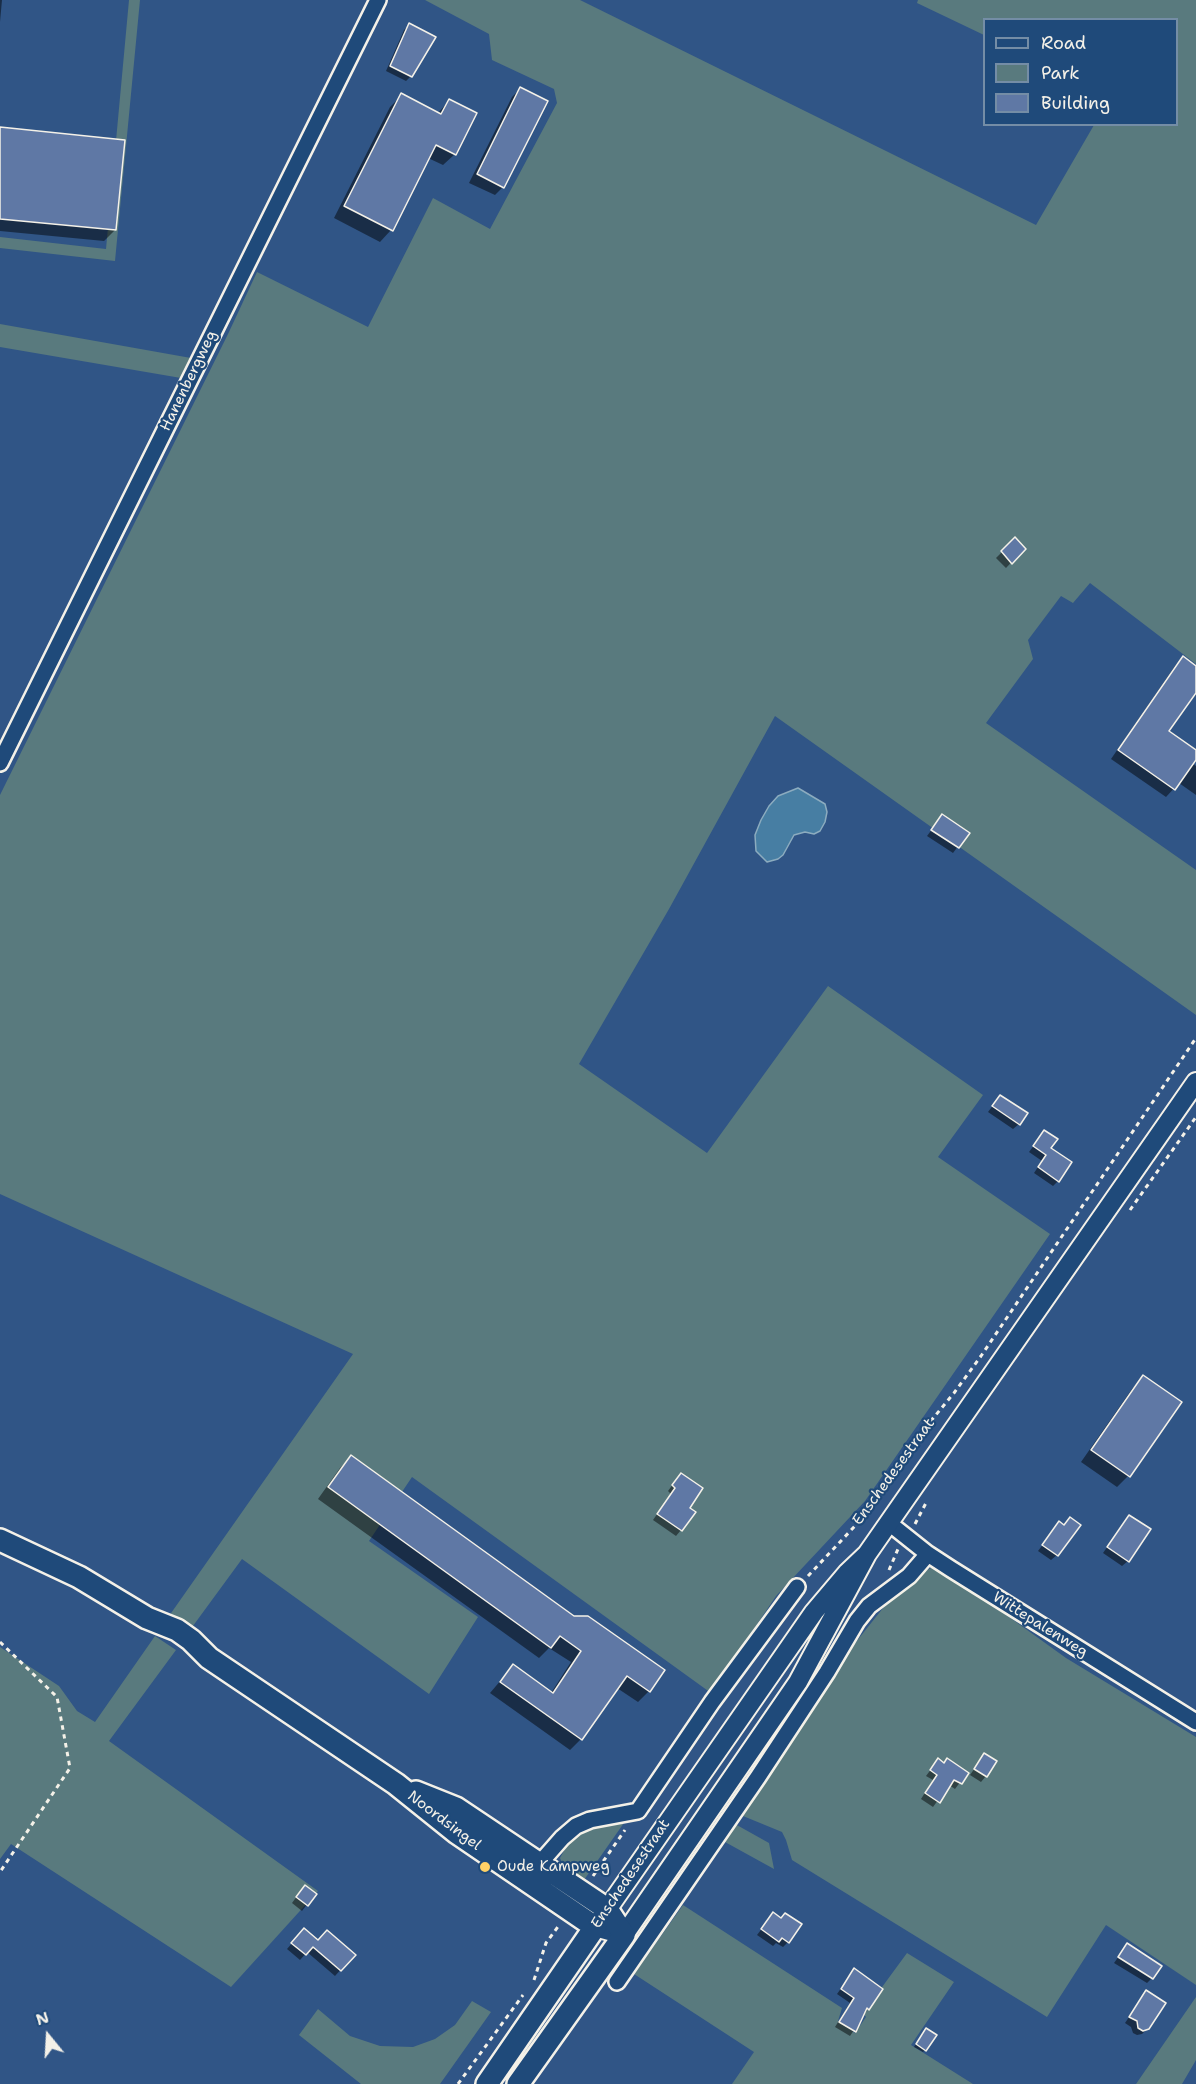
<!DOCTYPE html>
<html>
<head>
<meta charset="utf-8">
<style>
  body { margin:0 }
  #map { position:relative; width:1196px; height:2084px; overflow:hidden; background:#305586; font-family:"Shantell Sans",sans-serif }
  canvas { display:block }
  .legend { position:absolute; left:983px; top:18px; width:195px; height:108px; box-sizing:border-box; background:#1f4a7a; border:2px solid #748da6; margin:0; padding:8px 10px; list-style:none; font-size:18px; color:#f4f1e8 }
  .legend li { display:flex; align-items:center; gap:12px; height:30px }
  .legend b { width:30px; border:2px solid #748da6 }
  .north { position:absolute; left:18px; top:2006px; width:60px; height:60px; -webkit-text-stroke:4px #1f4a7a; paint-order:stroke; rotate:342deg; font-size:16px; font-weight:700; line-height:24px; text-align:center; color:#f4f1e8 }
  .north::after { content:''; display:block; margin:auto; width:21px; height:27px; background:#f4f1e8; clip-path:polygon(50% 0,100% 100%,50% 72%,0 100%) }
</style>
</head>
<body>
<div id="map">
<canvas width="1196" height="2084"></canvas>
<ul class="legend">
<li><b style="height:8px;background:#1f4a7a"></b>Road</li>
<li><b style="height:16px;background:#597a7e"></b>Park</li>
<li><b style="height:16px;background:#5f78a5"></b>Building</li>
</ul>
<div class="north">N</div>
</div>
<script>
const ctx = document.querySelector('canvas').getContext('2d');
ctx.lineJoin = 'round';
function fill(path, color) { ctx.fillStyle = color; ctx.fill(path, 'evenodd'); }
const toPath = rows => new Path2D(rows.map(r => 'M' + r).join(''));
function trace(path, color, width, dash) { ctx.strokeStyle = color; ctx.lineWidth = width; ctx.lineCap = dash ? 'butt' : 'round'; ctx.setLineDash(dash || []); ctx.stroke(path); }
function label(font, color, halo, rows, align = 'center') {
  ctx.font = font + ' "Shantell Sans",sans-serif'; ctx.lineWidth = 4.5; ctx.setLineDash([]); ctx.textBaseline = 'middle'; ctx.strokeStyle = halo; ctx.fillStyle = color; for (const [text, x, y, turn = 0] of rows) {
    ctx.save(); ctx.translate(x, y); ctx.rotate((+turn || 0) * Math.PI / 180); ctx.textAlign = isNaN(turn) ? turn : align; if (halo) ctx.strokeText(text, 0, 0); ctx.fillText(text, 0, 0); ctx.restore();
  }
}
const green = toPath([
  [129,0,140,0,115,261,0,248,0,237,106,249],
  [425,0,580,0,1036,225,1094,125,1176,124,1176,20,984,20,984,35,917,3,918,0,1196,0,1196,664,1090,583,1073,603,1061,596,1028,640,1033,659,986,723,1196,870,1196,1015,775,716,669,909,579,1064,707,1153,828,986,983,1095,938,1157,1050,1234,865,1501,776,1596,711,1693,412,1477,369,1541,478,1617,429,1694,242,1559,190,1630,169,1616,353,1354,0,1194,0,795,228,334,257,272,368,327,433,198,490,229,557,103,554,89,492,60,489,34],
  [0,324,191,358,181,378,0,347],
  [937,1565,1066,1658,1196,1737,1196,1985,1106,1925,1047,2017,792,1860,786,1840,782,1832,743,1816,848,1652,895,1593,918,1578,925,1571],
  [155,1636,176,1650,109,1741,318,1891,231,1987,11,1844,0,1859,0,1647,59,1686,77,1711,95,1722],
  [626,1820,584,1880,575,1880,567,1875,560,1858,571,1838,588,1827],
  [735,1824,769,1843,774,1869,725,1842],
  [683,1905,842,2008,838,2021,855,2033,866,2017,863,2013,907,1953,954,1982,911,2045,973,2084,732,2084,754,2052,634,1974],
  [1196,1997,1196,2060,1182,2084,1136,2084],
  [472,2001,491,2012,440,2084,361,2084,299,2035,318,2009,350,2036,380,2046,413,2047,435,2039,455,2025]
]);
const water = toPath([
  [798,788,825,804,827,812,825,822,820,831,814,834,805,832,794,835,783,855,778,859,767,862,756,851,755,835,761,820,769,806,778,796,798,788]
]);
const shadow = toPath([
  [0,0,2,0,0,22],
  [409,25,411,76,406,81,386,71,404,30],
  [520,89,503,187,495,195,469,183,512,97],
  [402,95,437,114,449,101,455,154,443,165,428,158,391,230,380,242,334,218,390,107],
  [0,129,115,230,104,241,0,231],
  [1015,539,1024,549,1006,568,996,558],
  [1183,658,1196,668,1196,691,1167,732,1196,751,1196,757,1192,763,1196,766,1196,795,1179,783,1166,797,1111,759,1175,666],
  [942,816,968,833,953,853,927,836],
  [1000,1096,1019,1124,1013,1129,988,1112],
  [1044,1132,1058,1181,1053,1186,1034,1173,1042,1161,1029,1152],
  [1143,1377,1128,1476,1117,1487,1081,1462,1132,1389],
  [351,1457,574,1617,663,1671,649,1691,638,1702,617,1688,581,1739,570,1750,490,1693,513,1666,551,1693,571,1662,549,1648,539,1658,318,1499,340,1468],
  [676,1480,688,1508,681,1530,676,1536,653,1520,671,1494,668,1491],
  [1129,1516,1128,1561,1122,1566,1103,1553],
  [1070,1519,1057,1555,1051,1560,1038,1551,1059,1523,1063,1526],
  [984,1755,986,1776,981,1782,970,1775],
  [938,1760,967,1773,955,1789,949,1785,933,1807,921,1799,933,1780,926,1776],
  [300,1892,315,1894,302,1911,292,1903],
  [773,1914,788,1942,783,1947,776,1943,773,1946,757,1935],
  [299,1935,318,1942,354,1955,335,1976,307,1952,300,1960,287,1949],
  [1127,1945,1152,1978,1147,1983,1114,1963],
  [854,1970,868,2009,850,2036,835,2027,850,2003,837,1994],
  [1146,1992,1148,2028,1142,2034,1137,2035,1133,2033,1131,2027,1125,2023],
  [924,2032,925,2050,923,2052,914,2047]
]);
const building = toPath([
  [409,23,436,37,412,77,390,66,409,23],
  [520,87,548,101,504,188,477,174,520,87],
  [401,93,441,114,449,99,477,113,456,155,436,145,393,231,344,206,401,93],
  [0,127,125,140,116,230,0,219,0,127],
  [1015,537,1026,549,1012,564,1001,551,1015,537],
  [1183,656,1196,666,1196,693,1169,731,1196,750,1196,760,1175,790,1118,750,1183,656],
  [942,814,970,833,959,848,931,830,942,814],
  [1000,1095,1028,1113,1020,1125,992,1106,1000,1095],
  [1044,1130,1058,1139,1051,1148,1072,1162,1059,1182,1038,1167,1046,1155,1033,1146,1044,1130],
  [1143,1375,1182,1402,1130,1477,1091,1450,1143,1375],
  [351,1455,574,1616,588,1616,665,1670,650,1692,627,1676,582,1740,500,1682,513,1664,553,1693,581,1651,560,1636,551,1648,328,1487,351,1455],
  [681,1473,703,1488,690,1508,696,1512,682,1531,657,1514,675,1488,672,1485,681,1473],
  [1129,1515,1151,1529,1129,1562,1107,1547,1129,1515],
  [1070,1517,1081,1525,1058,1556,1042,1545,1059,1521,1064,1525,1070,1517],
  [984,1753,997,1761,987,1777,974,1769,984,1753],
  [938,1758,944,1763,947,1758,969,1773,962,1784,954,1780,940,1803,925,1793,937,1775,930,1770,938,1758],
  [305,1885,317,1894,308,1906,296,1897,305,1885],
  [773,1912,781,1918,785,1913,802,1924,789,1943,782,1938,779,1942,761,1929,773,1912],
  [304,1928,318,1940,327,1930,356,1955,341,1971,313,1947,306,1955,291,1943,304,1928],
  [1127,1943,1162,1966,1153,1979,1118,1957,1127,1943],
  [854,1968,883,1989,869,2010,867,2008,856,2032,839,2022,854,1998,841,1989,854,1968],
  [1146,1990,1166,2003,1149,2029,1143,2031,1138,2028,1137,2021,1129,2017,1146,1990],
  [926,2028,937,2035,926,2051,916,2044,926,2028]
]);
const path = toPath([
  [1130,1210,1196,1117],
  [915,1524,926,1503],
  [889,1570,898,1549],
  [808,1576,870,1510,925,1428,954,1393,981,1356,1196,1038],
  [0,1642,57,1697,70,1768,0,1872],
  [593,1876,625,1830],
  [534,1980,546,1943,560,1924],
  [458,2084,523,1995]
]);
const minor = toPath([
  [0,763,378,0],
  [889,1523,928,1554,951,1569,1196,1722],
  [533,1871,562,1838,576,1826,590,1820,638,1811,712,1702,797,1587],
  [617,1982,758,1777,827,1672,857,1621,869,1606,909,1576,928,1554]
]);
const tertiary = toPath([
  [867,1554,847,1573,814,1612,595,1927,624,1935,798,1682,867,1554,1196,1082]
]);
const secondary = toPath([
  [0,1540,79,1577,147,1618,177,1630,191,1640,209,1658,396,1784,457,1833,595,1927,487,2084],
  [416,1792,456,1808,607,1909,624,1935,518,2084]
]);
const markers = [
  [485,1867,6,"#ffd166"]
];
const streetNames = [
  ["Hanenbergweg",189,381,-64],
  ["Enschedesestraat",894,1472,-54],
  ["Wittepalenweg",1040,1625,32],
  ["Noordsingel",444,1821,37],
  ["Enschedesestraat",631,1874,-56]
];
const poiNames = [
  ["Oude Kampweg",497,1867]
];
fill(green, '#597a7e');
fill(water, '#477ea3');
trace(water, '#8cacbf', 1.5);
fill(shadow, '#0007');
fill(building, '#5f78a5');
trace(building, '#f4f1e8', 1.5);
trace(minor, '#f4f1e8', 20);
trace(tertiary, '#f4f1e8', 22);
trace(secondary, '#f4f1e8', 26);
trace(path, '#f4f1e8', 3, [4.5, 4.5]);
trace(minor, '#1f4a7a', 15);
trace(tertiary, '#1f4a7a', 18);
trace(secondary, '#1f4a7a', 21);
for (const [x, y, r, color] of markers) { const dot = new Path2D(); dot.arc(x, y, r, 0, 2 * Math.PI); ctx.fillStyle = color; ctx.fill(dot); trace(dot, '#1f4a7a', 2); }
label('15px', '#f4f1e8', '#1f4a7a', streetNames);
label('15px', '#f4f1e8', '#1f4a7a', poiNames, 'left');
</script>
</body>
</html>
